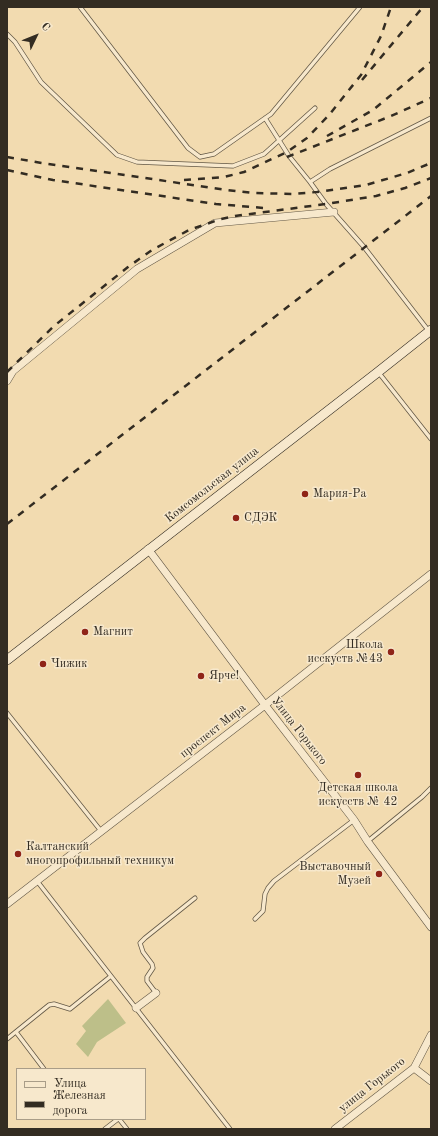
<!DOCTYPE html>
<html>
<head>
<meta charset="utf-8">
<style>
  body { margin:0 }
  #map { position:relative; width:438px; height:1136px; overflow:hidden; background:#f2dbb0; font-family:"Old Standard TT",serif }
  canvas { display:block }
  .frame { position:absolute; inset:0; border:8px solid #332c22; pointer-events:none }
  .legend { position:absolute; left:16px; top:1068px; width:130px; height:52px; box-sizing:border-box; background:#f7e8cc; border:1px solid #a99d88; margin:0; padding:5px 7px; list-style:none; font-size:12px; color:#332c22 }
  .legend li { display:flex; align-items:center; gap:8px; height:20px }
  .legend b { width:20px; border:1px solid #a99d88 }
  .north { position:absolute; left:16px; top:16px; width:40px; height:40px; -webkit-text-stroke:3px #f7e8cc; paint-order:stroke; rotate:47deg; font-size:11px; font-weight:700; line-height:16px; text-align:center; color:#332c22 }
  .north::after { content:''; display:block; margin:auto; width:14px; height:18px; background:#332c22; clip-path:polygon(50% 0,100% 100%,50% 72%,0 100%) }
</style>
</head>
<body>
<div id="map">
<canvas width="438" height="1136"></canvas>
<div class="frame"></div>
<ul class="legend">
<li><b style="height:5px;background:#f7e8cc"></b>Улица</li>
<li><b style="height:5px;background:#332c22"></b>Железная дорога</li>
</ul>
<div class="north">С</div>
</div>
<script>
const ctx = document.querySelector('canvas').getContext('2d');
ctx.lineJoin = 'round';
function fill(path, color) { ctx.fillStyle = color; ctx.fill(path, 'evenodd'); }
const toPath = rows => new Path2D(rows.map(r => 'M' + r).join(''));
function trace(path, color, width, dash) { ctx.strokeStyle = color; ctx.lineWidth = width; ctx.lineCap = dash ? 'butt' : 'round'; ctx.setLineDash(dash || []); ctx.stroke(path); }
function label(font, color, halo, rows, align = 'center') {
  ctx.font = font + ' "Old Standard TT",serif'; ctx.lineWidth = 3; ctx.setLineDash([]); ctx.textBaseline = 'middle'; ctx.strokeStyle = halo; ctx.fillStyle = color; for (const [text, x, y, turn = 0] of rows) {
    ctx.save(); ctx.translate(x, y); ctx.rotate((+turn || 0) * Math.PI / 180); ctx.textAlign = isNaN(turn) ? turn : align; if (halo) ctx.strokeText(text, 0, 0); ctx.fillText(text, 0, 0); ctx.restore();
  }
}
const green = toPath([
  [108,999,126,1023,97,1042,88,1057,76,1044,86,1031,82,1026]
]);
const lane = toPath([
  [80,7,188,148,200,157,214,154,271,114,360,7],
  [7,34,15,42,41,82,117,155,137,162,233,166,264,154,315,108],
  [265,118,289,156,310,182],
  [428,330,364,247,326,204,310,182,330,169,431,118],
  [379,373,431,439],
  [7,713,101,831],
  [368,841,422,797,431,788],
  [37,881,230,1129],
  [255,919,263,911,265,894,268,888,274,881,354,820],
  [156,993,147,981,147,977,153,968,152,964,143,952,140,943,145,938,195,898],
  [16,1032,44,1069],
  [7,1039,49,1005,54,1004,70,1009,111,976],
  [119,1119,127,1129],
  [105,1129,118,1119]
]);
const street = toPath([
  [7,381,13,371,137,269,215,223,334,212],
  [148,549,265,705,354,820,368,842,431,927],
  [7,904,265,705,431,574],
  [136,1008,156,993],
  [414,1068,431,1081],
  [335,1129,414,1068,431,1035]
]);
const secondary = toPath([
  [7,660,378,372,431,330]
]);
const rail = toPath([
  [362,80,423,7],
  [327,136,373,110,431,62],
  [7,157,42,163,227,190,253,193,292,194,317,192,366,185,407,173,431,163],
  [287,157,391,116,431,98],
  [7,170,53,180,182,199,216,204,264,208],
  [184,180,224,177,244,172,287,152,307,138,329,115,361,75,381,36,391,7],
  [7,372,54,326,128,267,152,250,189,230,221,219,235,216,326,204,376,196,405,188,431,178],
  [7,524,431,196]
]);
const markers = [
  [305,494,4,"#8f2418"],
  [236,518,4,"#8f2418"],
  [85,632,4,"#8f2418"],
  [391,652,4,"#8f2418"],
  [43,664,4,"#8f2418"],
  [201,676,4,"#8f2418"],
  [358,775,4,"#8f2418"],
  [18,854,4,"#8f2418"],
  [379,874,4,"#8f2418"]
];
const streetNames = [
  ["Комсомольская улица",212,485,-38],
  ["проспект Мира",213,731,-38],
  ["Улица Горького",299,731,52],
  ["улица Горького",372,1085,-38]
];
const poiNames = [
  ["Мария-Ра",313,494],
  ["СДЭК",244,518],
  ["Магнит",93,632],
  ["Школа",383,645,"right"],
  ["исскуств №43",383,659,"right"],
  ["Чижик",51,664],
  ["Ярче!",209,676],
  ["Детская школа",358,788,"center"],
  ["искусств № 42",358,802,"center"],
  ["Калтанский",26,847],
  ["многопрофильный техникум",26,861],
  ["Выставочный",371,867,"right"],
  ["Музей",371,881,"right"]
];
fill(green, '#bdbf89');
trace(lane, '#635846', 5);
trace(street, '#635846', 8);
trace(secondary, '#332c22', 10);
trace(lane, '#f7e8cc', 3.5);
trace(street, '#f7e8cc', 7);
trace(secondary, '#f7e8cc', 9);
trace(rail, '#332c22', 2.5, [7, 7]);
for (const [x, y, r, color] of markers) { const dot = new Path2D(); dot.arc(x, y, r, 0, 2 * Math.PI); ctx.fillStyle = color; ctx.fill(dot); trace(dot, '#f7e8cc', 1.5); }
label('12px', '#332c22', '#f7e8cc', streetNames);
label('12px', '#332c22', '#f7e8cc', poiNames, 'left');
</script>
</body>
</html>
